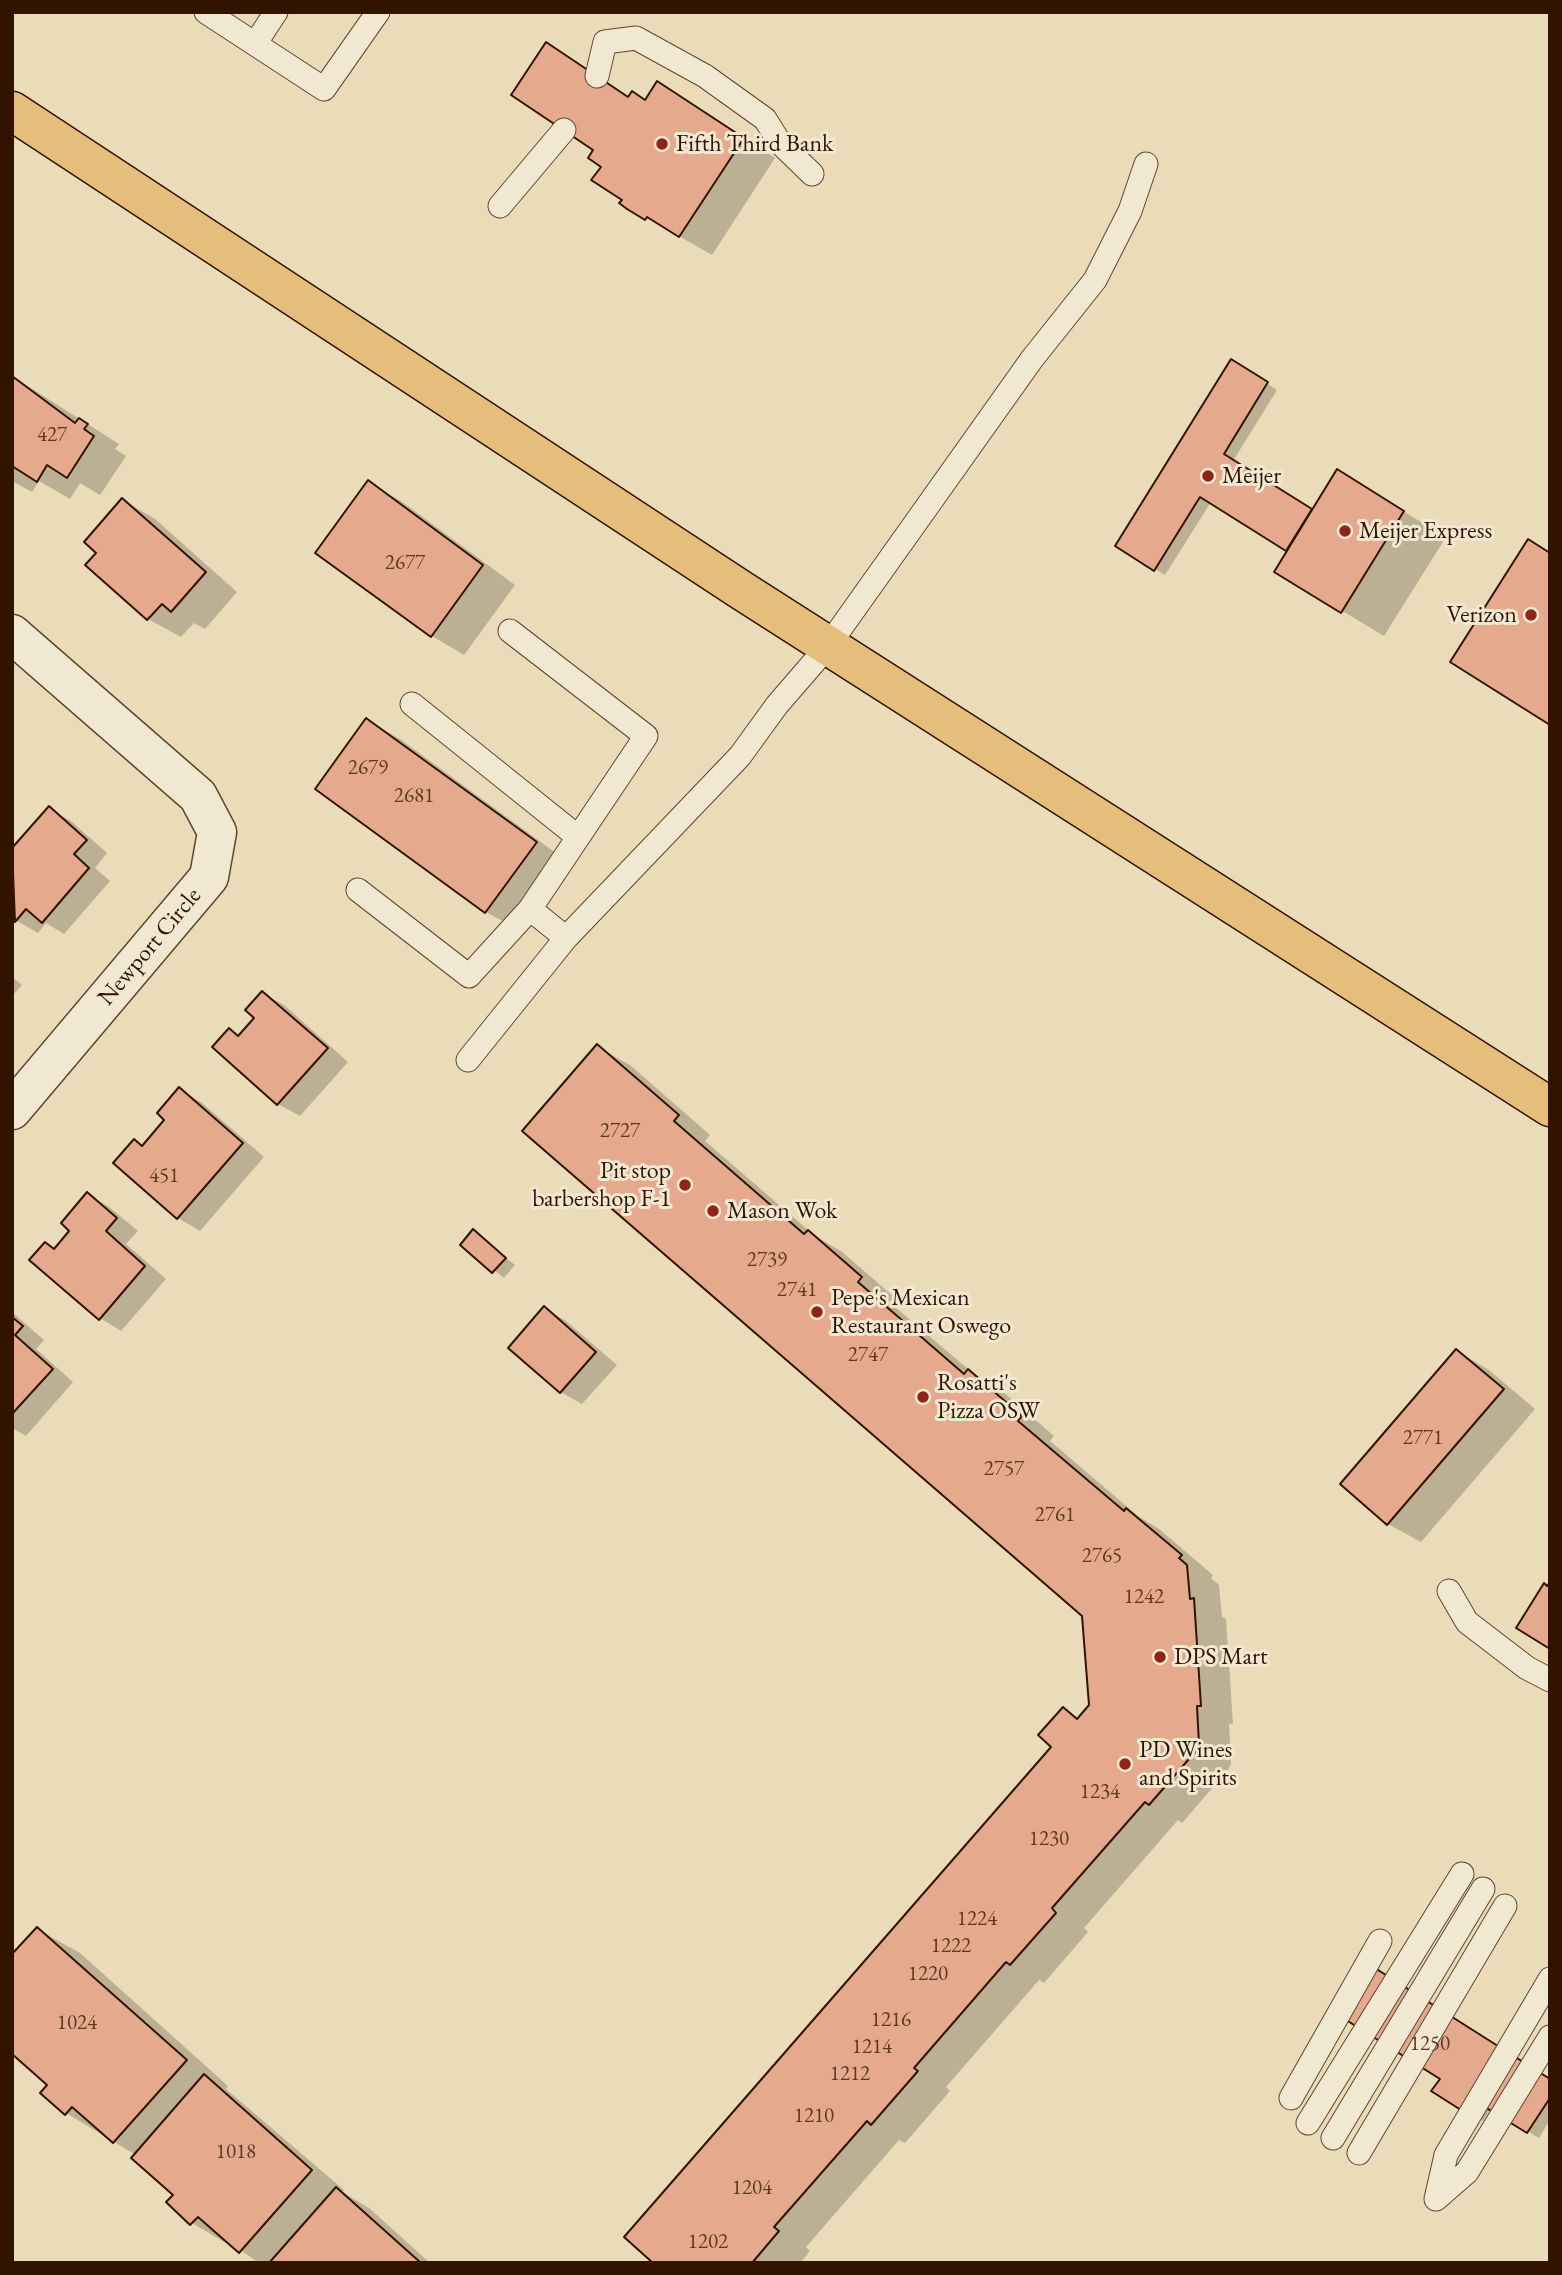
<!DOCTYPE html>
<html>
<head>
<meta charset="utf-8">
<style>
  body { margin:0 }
  #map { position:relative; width:1562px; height:2275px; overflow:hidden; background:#eadcb9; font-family:"EB Garamond",serif }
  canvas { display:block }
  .frame { position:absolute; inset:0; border:14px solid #311300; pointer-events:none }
</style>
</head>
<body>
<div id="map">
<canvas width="1562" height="2275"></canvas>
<div class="frame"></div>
</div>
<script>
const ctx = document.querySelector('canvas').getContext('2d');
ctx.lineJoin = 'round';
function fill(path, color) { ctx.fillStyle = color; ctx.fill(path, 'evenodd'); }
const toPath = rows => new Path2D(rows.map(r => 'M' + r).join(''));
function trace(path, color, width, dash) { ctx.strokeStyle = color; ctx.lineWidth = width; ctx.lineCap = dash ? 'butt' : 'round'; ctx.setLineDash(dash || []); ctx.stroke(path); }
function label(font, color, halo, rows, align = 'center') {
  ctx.font = font + ' "EB Garamond",serif'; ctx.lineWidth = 6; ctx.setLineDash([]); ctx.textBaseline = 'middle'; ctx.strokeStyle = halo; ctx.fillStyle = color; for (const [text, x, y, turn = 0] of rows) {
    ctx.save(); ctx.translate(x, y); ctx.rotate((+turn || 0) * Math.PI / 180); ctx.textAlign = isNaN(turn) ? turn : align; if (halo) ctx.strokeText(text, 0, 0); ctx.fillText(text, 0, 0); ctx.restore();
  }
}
const shadow = toPath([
  [546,44,630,97,646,101,657,83,775,158,712,255,628,207,603,166],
  [1232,361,1277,390,1233,461,1313,511,1338,472,1446,537,1384,636,1276,571,1289,551,1211,502,1165,575,1117,546],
  [12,376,119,444,115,449,126,456,100,495,80,483,70,499,39,481,32,492,12,481],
  [368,483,401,501,515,585,464,655,432,636,318,553],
  [123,500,155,519,237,592,205,629,194,623,181,637,148,619,88,565,98,553],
  [367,721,400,739,568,862,519,930,486,912,318,789],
  [49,809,71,821,107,853,95,868,110,881,64,934,46,923,38,933,12,918,12,850],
  [12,977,22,985,12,996],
  [262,993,284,1005,348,1062,300,1116,278,1104,215,1047,229,1030,240,1036,257,1018],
  [597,1047,630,1065,710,1135,705,1141,815,1236,841,1251,894,1297,889,1302,974,1374,1001,1390,1054,1436,1050,1441,1138,1516,1159,1529,1213,1575,1211,1578,1219,1585,1222,1617,1226,1619,1233,1724,1229,1724,1231,1764,1228,1770,1182,1823,1178,1820,1084,1928,1088,1932,1044,1983,1039,1980,946,2087,950,2091,905,2143,899,2140,806,2247,810,2251,800,2263,656,2263,1054,1747,1063,1709,1080,1719,1091,1705,1084,1615],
  [179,1090,201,1102,264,1157,200,1231,178,1218,115,1163,134,1141,144,1147,166,1120],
  [88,1194,109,1207,138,1231,126,1244,166,1279,121,1331,100,1318,55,1250,72,1231],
  [473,1232,515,1265,504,1278,462,1245],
  [544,1308,566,1321,617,1365,582,1404,561,1392],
  [12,1312,44,1340,36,1349,73,1382,26,1436,12,1428],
  [1457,1351,1489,1370,1535,1409,1421,1542,1388,1524,1342,1484],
  [37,1929,80,1953,228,2086,226,2089,344,2190,342,2192,369,2208,430,2263,259,2263,226,2240,224,2242,192,2223,168,2202,175,2195,136,2155,66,2113,49,2085],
  [1550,2080,1550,2120,1539,2138,1491,2108,1483,2121,1434,2090]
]);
const building = toPath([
  [546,42,628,97,632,91,645,100,657,81,744,138,679,237,647,217,645,220,627,209,619,203,622,200,591,180,601,167,588,158,593,150,511,95,546,42],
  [1231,359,1268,382,1224,454,1312,509,1286,551,1200,497,1154,571,1115,546,1231,359],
  [12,376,75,423,79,418,88,424,84,429,94,436,67,478,47,465,37,482,12,466,12,376],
  [1337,469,1404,511,1341,613,1274,572,1337,469],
  [368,480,483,565,431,637,315,553,368,480],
  [122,498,206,572,171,612,162,604,147,620,85,565,96,553,84,542,122,498],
  [1528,539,1550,553,1550,725,1450,662,1528,539],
  [366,718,537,842,485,913,315,789,366,718],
  [49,806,87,840,74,854,89,868,42,923,26,909,15,922,12,848,49,806],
  [262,991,328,1048,277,1105,212,1047,229,1028,238,1036,254,1018,245,1010,262,991],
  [597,1044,679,1115,674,1121,804,1234,808,1230,862,1277,858,1282,964,1374,968,1369,1022,1416,1018,1421,1124,1511,1126,1508,1182,1555,1179,1558,1187,1565,1190,1599,1194,1598,1201,1706,1197,1706,1199,1745,1195,1752,1149,1805,1145,1802,1052,1908,1056,1913,1010,1965,1006,1962,914,2068,918,2071,871,2125,867,2121,774,2227,779,2231,752,2263,653,2263,624,2237,1051,1747,1038,1735,1063,1707,1077,1719,1089,1705,1082,1616,522,1131,597,1044],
  [179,1087,243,1143,177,1219,113,1163,134,1139,142,1146,164,1120,157,1113,179,1087],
  [87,1192,117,1218,106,1231,145,1266,99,1320,29,1260,45,1242,54,1249,69,1231,61,1223,87,1192],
  [473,1229,506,1258,492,1273,460,1245,473,1229],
  [544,1306,596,1352,560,1393,508,1348,544,1306],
  [12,1317,23,1326,15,1335,53,1369,12,1414,12,1317],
  [1456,1349,1504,1389,1387,1525,1340,1484,1456,1349],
  [1550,1582,1550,1649,1516,1628,1544,1583,1547,1586,1550,1582],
  [37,1927,187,2060,113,2143,72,2107,65,2115,40,2093,47,2085,12,2054,12,1954,37,1927],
  [1367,1963,1550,2079,1550,2098,1527,2133,1480,2104,1472,2117,1431,2091,1440,2079,1335,2013,1367,1963],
  [204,2074,312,2170,239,2253,198,2217,190,2225,166,2202,173,2195,131,2158,204,2074],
  [336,2187,421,2263,269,2263,336,2187]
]);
const service = toPath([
  [206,12,324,89,378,12],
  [255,44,276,12],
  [597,76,605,42,636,38,705,76,765,119,780,143,812,174],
  [500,206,564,130],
  [510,631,646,736,530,909],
  [412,704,578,837],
  [358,890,469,976,530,909,566,938],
  [468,1060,566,938,740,756,777,705,828,646,1032,359,1095,280,1130,211,1146,164],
  [1449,1591,1467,1622,1527,1668,1550,1680],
  [1291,2098,1380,1941],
  [1308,2123,1462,1874],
  [1333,2138,1483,1889],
  [1359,2153,1505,1906],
  [1436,2199,1446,2155,1550,1979],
  [1436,2199,1467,2172,1550,2037]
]);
const minor = toPath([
  [12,634,198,796,217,832,209,877,12,1110]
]);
const primary = toPath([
  [12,111,741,590,1550,1107]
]);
const markers = [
  [662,144,7,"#8f2418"],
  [1208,476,7,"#8f2418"],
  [1345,531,7,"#8f2418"],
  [1531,615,7,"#8f2418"],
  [685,1185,7,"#8f2418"],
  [713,1211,7,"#8f2418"],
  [817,1312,7,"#8f2418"],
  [923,1397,7,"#8f2418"],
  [1160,1657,7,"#8f2418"],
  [1125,1764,7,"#8f2418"]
];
const numberNames = [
  ["427",52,435],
  ["2677",405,563],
  ["2679",368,768],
  ["2681",414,796],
  ["2727",620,1131],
  ["451",164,1176],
  ["2739",767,1260],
  ["2741",797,1290],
  ["2747",868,1355],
  ["2771",1423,1438],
  ["2757",1004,1469],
  ["2761",1055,1515],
  ["2765",1102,1556],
  ["1242",1144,1597],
  ["1234",1100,1792],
  ["1230",1049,1839],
  ["1224",977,1919],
  ["1222",951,1946],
  ["1220",928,1974],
  ["1216",891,2020],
  ["1024",77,2023],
  ["1250",1430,2044],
  ["1214",872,2047],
  ["1212",850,2074],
  ["1210",814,2116],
  ["1018",236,2152],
  ["1204",752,2188],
  ["1202",708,2242]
];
const poiNames = [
  ["Fifth Third Bank",676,144],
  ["Meijer",1222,476],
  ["Meijer Express",1359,531],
  ["Verizon",1517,615,"right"],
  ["Pit stop",671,1171,"right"],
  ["barbershop F-1",671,1199,"right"],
  ["Mason Wok",727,1211],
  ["Pepe's Mexican",831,1298],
  ["Restaurant Oswego",831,1326],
  ["Rosatti's",937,1383],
  ["Pizza OSW",937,1411],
  ["DPS Mart",1174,1657],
  ["PD Wines",1139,1750],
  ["and Spirits",1139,1778]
];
const streetNames = [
  ["Newport Circle",150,947,-50]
];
fill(shadow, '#0003');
fill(building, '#e5aa8d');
trace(building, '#311300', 2);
trace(service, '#5f452e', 25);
trace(minor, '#5f452e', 41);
trace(primary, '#311300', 41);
trace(service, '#f1e8d2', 23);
trace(minor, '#f1e8d2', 38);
trace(primary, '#e5be7c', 38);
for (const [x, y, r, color] of markers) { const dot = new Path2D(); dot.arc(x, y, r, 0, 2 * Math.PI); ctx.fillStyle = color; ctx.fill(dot); trace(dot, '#f1e8d2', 2.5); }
label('21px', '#5e3923', null, numberNames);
label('24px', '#311300', '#f1e8d2', poiNames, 'left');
label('24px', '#311300', '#f1e8d2', streetNames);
</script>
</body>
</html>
